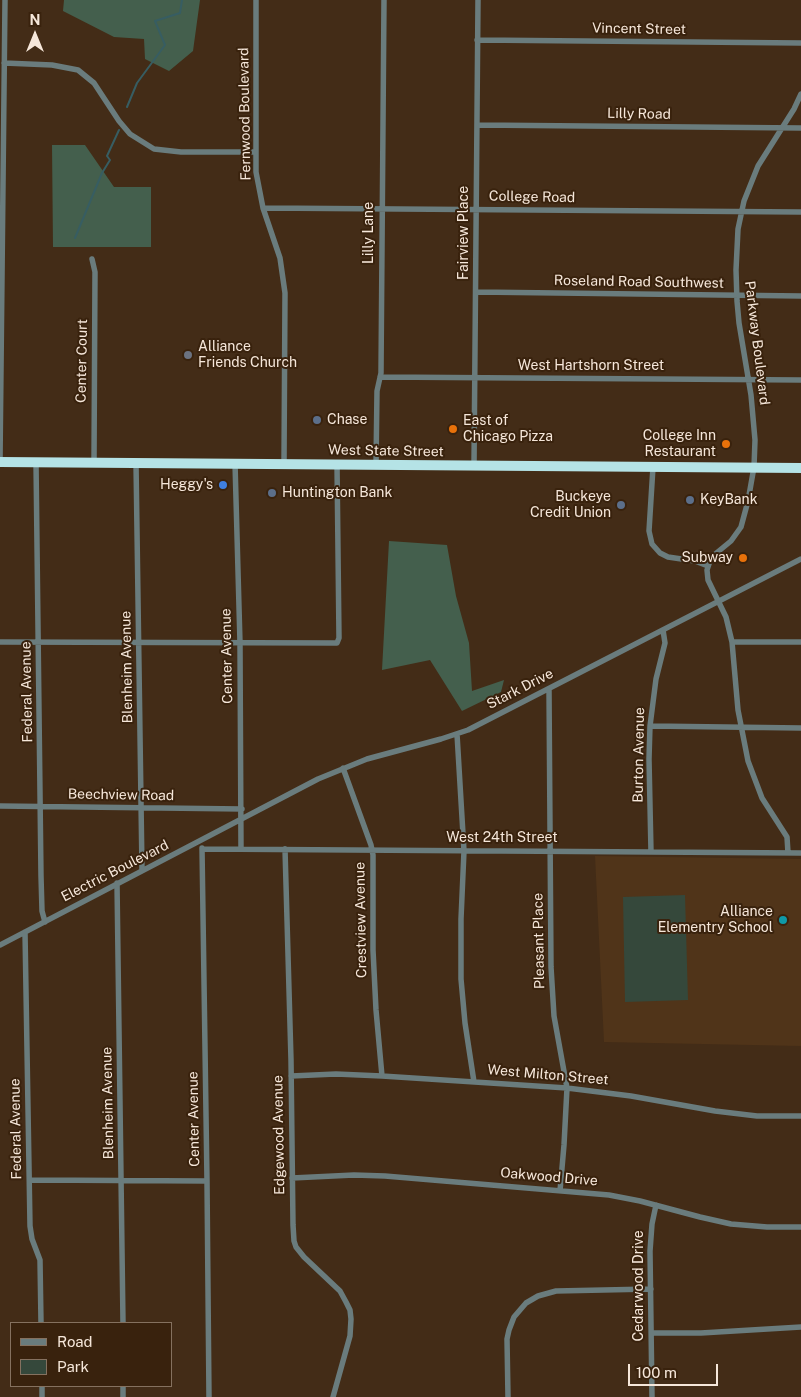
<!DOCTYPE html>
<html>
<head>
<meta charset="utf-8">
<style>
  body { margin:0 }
  #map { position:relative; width:801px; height:1397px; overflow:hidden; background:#432c17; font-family:"Public Sans",sans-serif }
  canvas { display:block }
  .legend { position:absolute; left:10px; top:1322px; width:162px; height:65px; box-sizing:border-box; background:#39220d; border:1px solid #85715f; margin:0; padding:6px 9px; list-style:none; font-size:15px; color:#f6e7da }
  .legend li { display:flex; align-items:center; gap:10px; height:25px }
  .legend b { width:25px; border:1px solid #85715f }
  .north { position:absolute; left:10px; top:10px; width:50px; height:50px; -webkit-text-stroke:4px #39220d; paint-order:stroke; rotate:0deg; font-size:14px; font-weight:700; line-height:20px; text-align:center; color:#f6e7da }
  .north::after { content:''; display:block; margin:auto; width:18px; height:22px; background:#f6e7da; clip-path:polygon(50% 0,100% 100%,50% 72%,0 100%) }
  .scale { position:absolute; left:628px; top:1364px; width:90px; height:22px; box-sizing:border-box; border:2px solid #f6e7da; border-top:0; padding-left:6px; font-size:15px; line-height:18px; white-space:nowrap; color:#f6e7da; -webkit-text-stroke:4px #39220d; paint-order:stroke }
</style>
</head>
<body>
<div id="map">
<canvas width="801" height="1397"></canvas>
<ul class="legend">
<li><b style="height:6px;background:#6a7c7d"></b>Road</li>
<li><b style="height:14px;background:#35483b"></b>Park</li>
</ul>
<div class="north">N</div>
<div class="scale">100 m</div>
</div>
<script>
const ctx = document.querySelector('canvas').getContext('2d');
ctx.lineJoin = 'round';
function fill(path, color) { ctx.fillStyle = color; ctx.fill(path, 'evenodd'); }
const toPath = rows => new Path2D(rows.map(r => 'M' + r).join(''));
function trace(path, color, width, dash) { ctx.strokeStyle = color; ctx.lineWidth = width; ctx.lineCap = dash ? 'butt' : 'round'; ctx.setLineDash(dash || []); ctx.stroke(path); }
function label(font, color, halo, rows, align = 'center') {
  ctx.font = font + ' "Public Sans",sans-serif'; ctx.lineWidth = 4; ctx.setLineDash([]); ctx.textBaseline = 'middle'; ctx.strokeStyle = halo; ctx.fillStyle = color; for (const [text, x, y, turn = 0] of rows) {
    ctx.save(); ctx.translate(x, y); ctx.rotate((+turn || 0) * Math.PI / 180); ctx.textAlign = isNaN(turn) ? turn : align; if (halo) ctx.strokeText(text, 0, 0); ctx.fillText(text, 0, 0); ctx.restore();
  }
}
const built = toPath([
  [595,856,801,859,801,1046,604,1042]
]);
const green = toPath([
  [685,895,688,1000,625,1002,623,897]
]);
const forest = toPath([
  [64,0,200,0,193,51,169,71,145,59,144,39,114,37,63,11],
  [52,145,85,145,114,187,151,187,151,247,53,247],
  [389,541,447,545,456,596,469,643,472,691,504,680,501,692,462,711,430,660,382,670]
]);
const stream = toPath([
  [127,107,137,83,165,45,155,21,180,13,182,0],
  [75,238,102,173,110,160,107,156,119,130]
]);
const street = toPath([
  [256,0,256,172,263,208,280,258,285,293,284,464],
  [477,40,801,43],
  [4,63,52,65,78,70,94,83,119,121,130,134,154,149,181,152,256,152],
  [477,125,801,128],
  [263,208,801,212],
  [92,259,95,272,94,463],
  [476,292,801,296],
  [380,377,801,380],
  [0,462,5,0],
  [36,462,41,876,42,911,45,922],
  [136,463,142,870],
  [235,463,240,643,241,849],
  [376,465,377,391,381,373,384,0],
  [474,465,478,0],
  [653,467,649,531,652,544,660,553,668,557,695,561,708,566],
  [0,642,337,643,339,638,337,464],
  [732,642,801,642],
  [549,689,551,967,554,1016,567,1088,564,1145,560,1191],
  [650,726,801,728],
  [457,734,464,851,461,919,461,979,465,1023,474,1082],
  [343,768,371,845,373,855,373,950,376,1010,382,1076],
  [0,806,242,809],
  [202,848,207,1181,209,1397],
  [202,849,801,853],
  [285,849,291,1060,293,1225,294,1241,296,1247,304,1257,340,1291,346,1302,350,1310,351,1319,350,1336,333,1397],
  [651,852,649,759,650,726,656,679,665,643,663,630],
  [788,853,787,837,762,798,748,761,738,710,732,642,726,617,708,580,707,570,710,561,714,555,731,541,741,527,748,501,754,467,755,440,751,395,739,323,737,301,736,270,738,229,744,201,758,166,794,109,801,94],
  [117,883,123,1323],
  [25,932,30,1226,32,1239,40,1260,41,1323],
  [0,945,318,779,367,759,441,739,468,730,801,559],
  [291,1076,336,1074,382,1076,567,1088,631,1096,715,1111,757,1116,801,1116],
  [292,1178,354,1175,385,1176,609,1195,640,1201,700,1217,731,1224,767,1227,801,1227],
  [30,1180,207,1181],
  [652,1333,701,1333,801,1327],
  [42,1386,42,1397],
  [123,1386,123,1397],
  [508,1397,507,1339,509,1330,514,1317,526,1303,538,1296,556,1291,651,1289],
  [652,1397,650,1251,652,1224,656,1205]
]);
const highway = toPath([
  [0,462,801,468]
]);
const markers = [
  [188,355,5,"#6b7280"],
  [317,420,5,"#5c6f8a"],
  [453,429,5,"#e8710a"],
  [726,444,5,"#e8710a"],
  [223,485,5,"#3f7fe0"],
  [272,493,5,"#5c6f8a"],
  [690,500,5,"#5c6f8a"],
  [621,505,5,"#5c6f8a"],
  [743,558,5,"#e8710a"],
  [783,920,5,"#0f9aa8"]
];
const streetNames = [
  ["Vincent Street",639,29,1],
  ["Fernwood Boulevard",245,114,-91],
  ["Lilly Road",639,114,1],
  ["College Road",532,197,1],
  ["Lilly Lane",369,233,-90],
  ["Fairview Place",464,233,-90],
  ["Roseland Road Southwest",639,282,1],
  ["Parkway Boulevard",757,343,83],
  ["Center Court",82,361,-89],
  ["West Hartshorn Street",591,366],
  ["West State Street",386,451,1],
  ["Center Avenue",227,656,-91],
  ["Blenheim Avenue",127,667,-91],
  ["Stark Drive",520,689,-27],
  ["Federal Avenue",27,692,-91],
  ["Burton Avenue",639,755,-89],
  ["Beechview Road",121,795,1],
  ["West 24th Street",502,838],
  ["Electric Boulevard",115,871,-27],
  ["Crestview Avenue",361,920,-91],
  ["Pleasant Place",539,941,-91],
  ["West Milton Street",548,1075,5],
  ["Blenheim Avenue",108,1103,-91],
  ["Center Avenue",194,1119,-91],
  ["Federal Avenue",16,1129,-91],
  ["Edgewood Avenue",279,1135,-91],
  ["Oakwood Drive",549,1177,5],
  ["Cedarwood Drive",639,1286,-90]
];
const poiNames = [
  ["Alliance",198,347],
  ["Friends Church",198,363],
  ["Chase",327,420],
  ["East of",463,421],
  ["Chicago Pizza",463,437],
  ["College Inn",716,436,"right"],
  ["Restaurant",716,452,"right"],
  ["Heggy's",213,485,"right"],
  ["Huntington Bank",282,493],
  ["Buckeye",611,497,"right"],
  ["Credit Union",611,513,"right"],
  ["KeyBank",700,500],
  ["Subway",733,558,"right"],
  ["Alliance",773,912,"right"],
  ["Elementry School",773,928,"right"]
];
fill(built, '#503419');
fill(green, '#35483b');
fill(forest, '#445f4d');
trace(stream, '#375d62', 2);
trace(street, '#6a7c7d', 5.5);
trace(highway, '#b5e3e6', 10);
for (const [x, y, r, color] of markers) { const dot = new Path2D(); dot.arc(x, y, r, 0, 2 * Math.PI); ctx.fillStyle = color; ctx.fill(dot); trace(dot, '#39220d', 2); }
label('14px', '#f6e7da', '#39220d', streetNames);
label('14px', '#f6e7da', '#39220d', poiNames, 'left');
</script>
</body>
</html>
